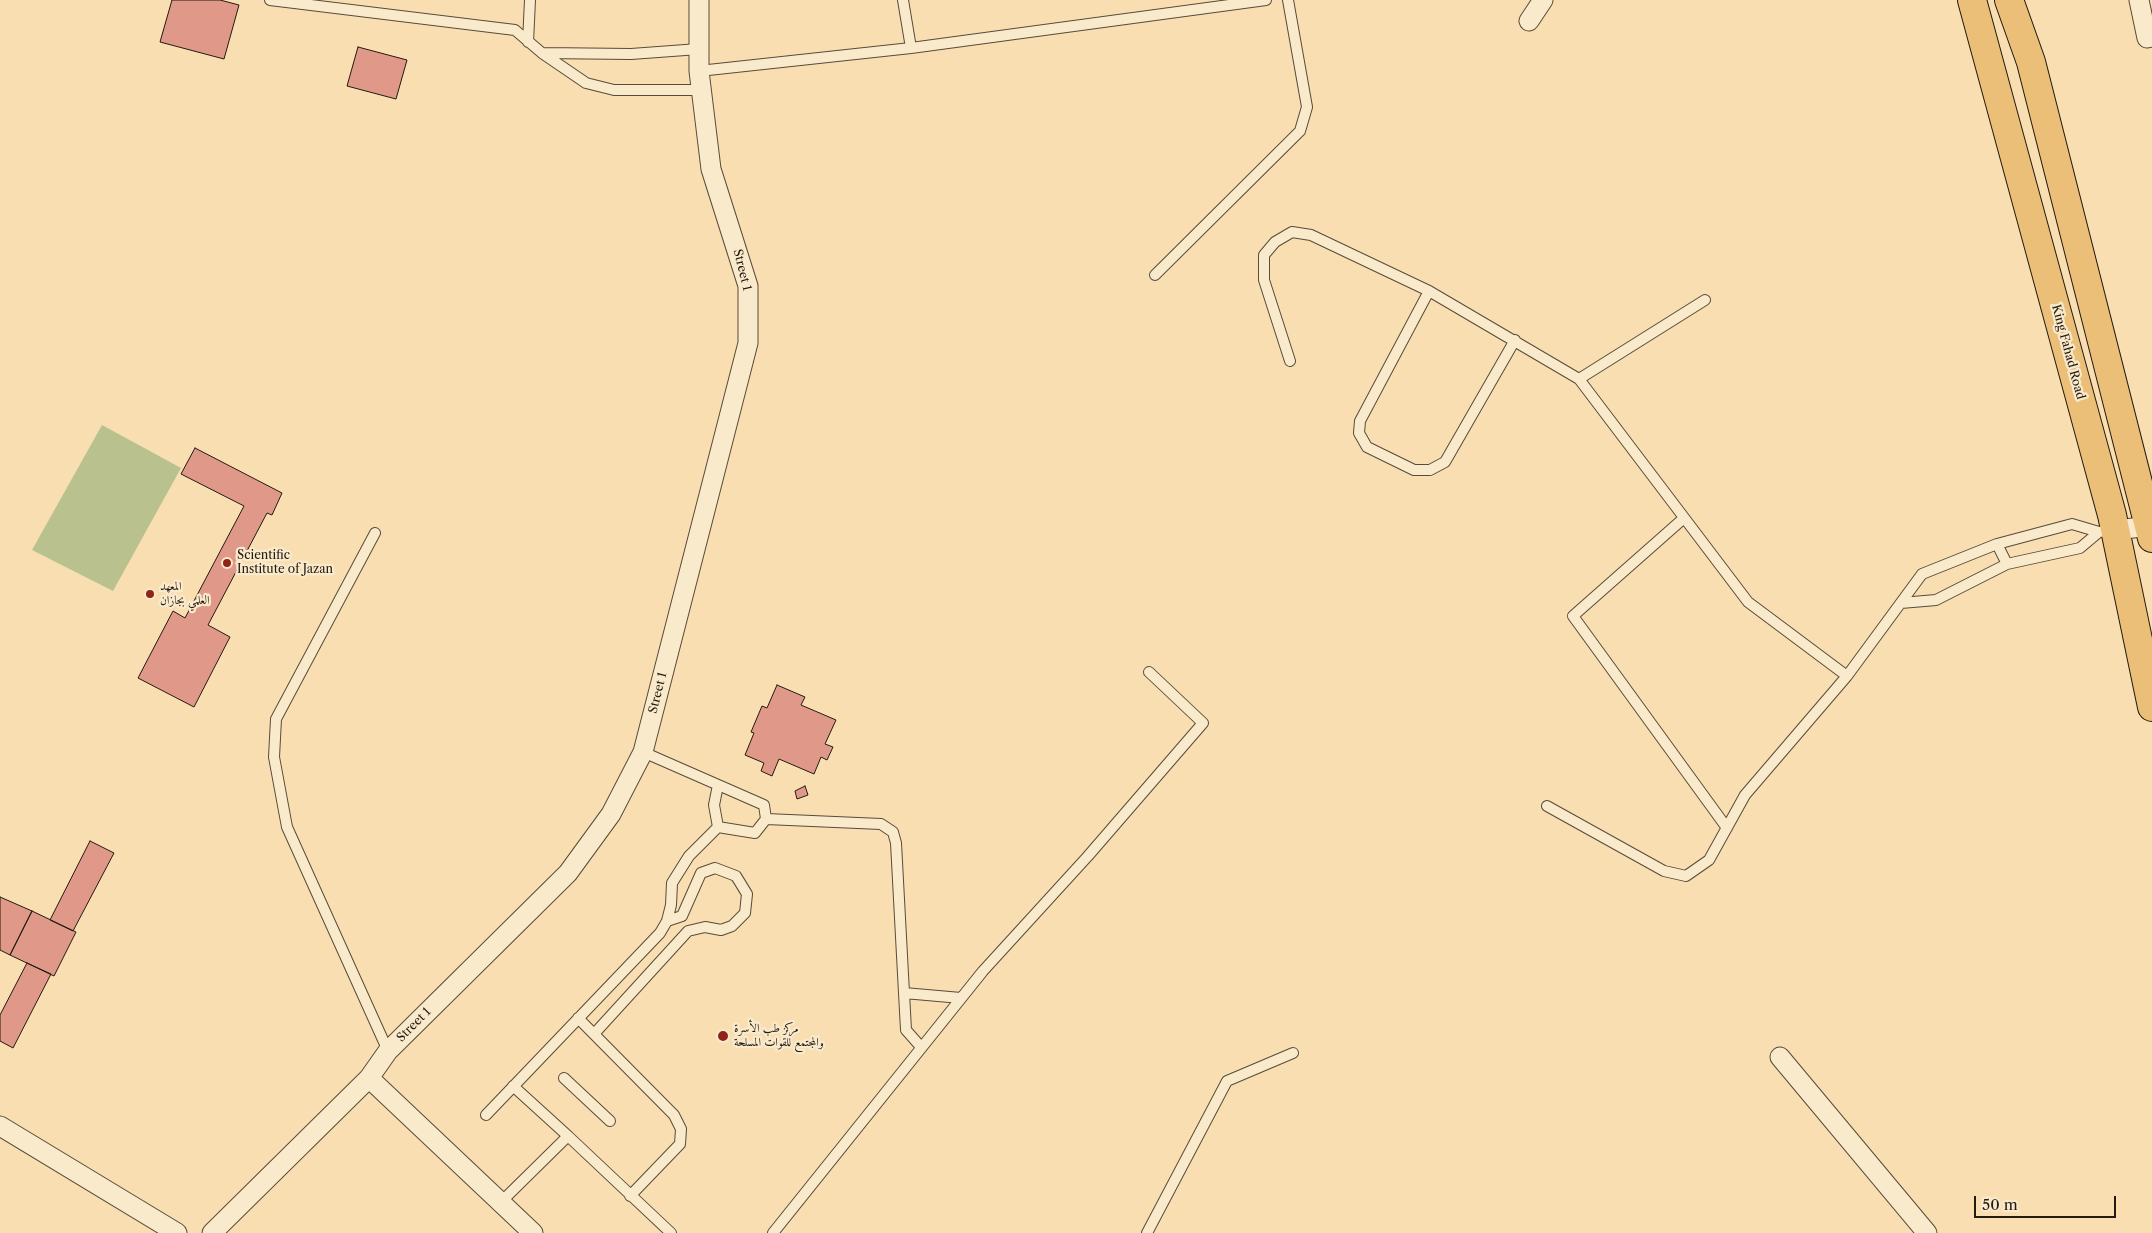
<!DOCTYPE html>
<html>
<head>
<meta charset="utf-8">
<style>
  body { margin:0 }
  #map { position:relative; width:2152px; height:1233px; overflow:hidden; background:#f8deb1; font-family:"Libre Caslon Text",serif }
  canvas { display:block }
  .scale { position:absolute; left:1974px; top:1196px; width:142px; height:22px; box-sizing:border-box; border:2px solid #231a10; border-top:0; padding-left:6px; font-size:15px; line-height:18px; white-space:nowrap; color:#231a10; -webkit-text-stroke:4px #faeacc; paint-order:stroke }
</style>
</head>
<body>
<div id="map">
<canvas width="2152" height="1233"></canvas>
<div class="scale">50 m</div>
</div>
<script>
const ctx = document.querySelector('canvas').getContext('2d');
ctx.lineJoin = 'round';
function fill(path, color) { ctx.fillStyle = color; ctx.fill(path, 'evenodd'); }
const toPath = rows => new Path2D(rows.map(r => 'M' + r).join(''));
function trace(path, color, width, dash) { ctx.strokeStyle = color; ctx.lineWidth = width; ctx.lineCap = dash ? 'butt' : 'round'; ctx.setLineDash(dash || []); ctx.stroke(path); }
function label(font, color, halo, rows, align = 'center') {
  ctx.font = font + ' "Libre Caslon Text",Amiri,serif'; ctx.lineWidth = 4.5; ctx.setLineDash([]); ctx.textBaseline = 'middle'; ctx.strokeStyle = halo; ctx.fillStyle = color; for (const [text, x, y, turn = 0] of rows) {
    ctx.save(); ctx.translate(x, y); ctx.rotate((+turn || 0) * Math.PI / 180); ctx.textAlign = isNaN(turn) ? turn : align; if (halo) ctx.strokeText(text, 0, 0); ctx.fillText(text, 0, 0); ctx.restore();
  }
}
const green = toPath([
  [102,425,181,468,113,591,32,550]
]);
const building = toPath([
  [172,0,220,0,239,5,224,59,160,42,172,0],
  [358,47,407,60,396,99,347,86,358,47],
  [195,448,282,493,272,515,267,513,208,625,230,637,194,707,138,678,173,611,185,618,244,506,181,474,195,448],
  [777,685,805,697,801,705,836,720,825,744,833,747,827,760,821,757,814,774,779,759,772,776,761,771,764,763,745,755,754,733,751,732,762,706,767,708,777,685],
  [805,786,808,795,797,799,795,791,805,786],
  [90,841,114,853,73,931,50,920,90,841],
  [0,897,32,911,10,955,0,950,0,897],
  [32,911,76,932,54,976,10,955,32,911],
  [27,963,51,974,13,1048,0,1041,0,1015,27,963]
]);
const lane = toPath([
  [270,0,515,30,542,53,586,83,614,90,701,90],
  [903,0,911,48],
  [528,42,530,0],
  [543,53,631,54,699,49],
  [699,71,911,48,1266,0],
  [1155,275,1300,131,1307,107,1288,0],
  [1429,291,1360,421,1359,433,1367,447,1414,470,1430,470,1445,462,1515,340],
  [1705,300,1579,379,1748,602,1847,676],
  [1290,361,1264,280,1264,255,1275,242,1292,232,1311,235,1429,291,1579,379],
  [1684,518,1573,616,1727,828],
  [375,533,276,719,274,757,287,827,388,1051],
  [1997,544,2007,564],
  [1901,603,1936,600,2007,564,2080,548,2099,532],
  [643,752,764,805,766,819,755,833,718,827],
  [1547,806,1664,871,1686,876,1709,860,1745,795,1847,676,1922,574,1997,544,2072,524,2099,532,2114,530],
  [766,819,881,824,893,832,896,843,904,993,961,998],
  [904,993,906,1030,921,1047],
  [578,1018,674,1115,681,1129,680,1144,630,1196],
  [594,1034,688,931,705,927,721,930,732,926,745,913,747,894,736,876,715,868,701,873,682,916,667,921],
  [564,1078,610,1121],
  [486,1115,660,933,667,921,671,905,672,883,689,856,718,827,714,805,718,785],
  [568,1136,671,1233],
  [501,1202,568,1136,513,1086],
  [773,1233,983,971,1088,856,1203,723,1149,672],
  [1147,1233,1227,1081,1293,1053]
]);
const street = toPath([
  [2139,0,2147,38,2152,37],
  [1529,21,1543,0],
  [2115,530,2152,526],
  [1780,1057,1927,1233],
  [369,1078,533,1233],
  [0,1126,177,1233],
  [212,1233,369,1078,388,1051,568,873,611,814,643,752,748,343,748,286,711,169,699,71,699,0]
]);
const primary = toPath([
  [1972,0,2112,515,2152,707],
  [2009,0,2031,62,2152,538]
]);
const markers = [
  [227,563,5,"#8f2418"],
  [150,594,5,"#8f2418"],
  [723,1036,6,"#8f2418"]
];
const streetNames = [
  ["Street 1",742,270,76],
  ["King Fahad Road",2068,352,75],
  ["Street 1",658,693,-76],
  ["Street 1",414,1025,-45]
];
const poiNames = [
  ["Scientific",237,556],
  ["Institute of Jazan",237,570],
  ["المعهد",160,587],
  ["العلمي بجازان",160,601],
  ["مركز طب الأسرة",734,1029],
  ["والمجتمع للقوات المسلحة",734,1043]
];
fill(green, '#b9c28e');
fill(building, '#e09989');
trace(building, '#231a10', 1);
trace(lane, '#584b38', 12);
trace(street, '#584b38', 21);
trace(primary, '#231a10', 30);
trace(lane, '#faeacc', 10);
trace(street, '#faeacc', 19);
trace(primary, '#ecbf78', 28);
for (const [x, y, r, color] of markers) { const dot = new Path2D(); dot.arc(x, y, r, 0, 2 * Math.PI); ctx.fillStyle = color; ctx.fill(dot); trace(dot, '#faeacc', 2); }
label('12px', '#231a10', '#faeacc', streetNames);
label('12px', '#231a10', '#faeacc', poiNames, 'left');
</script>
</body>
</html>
